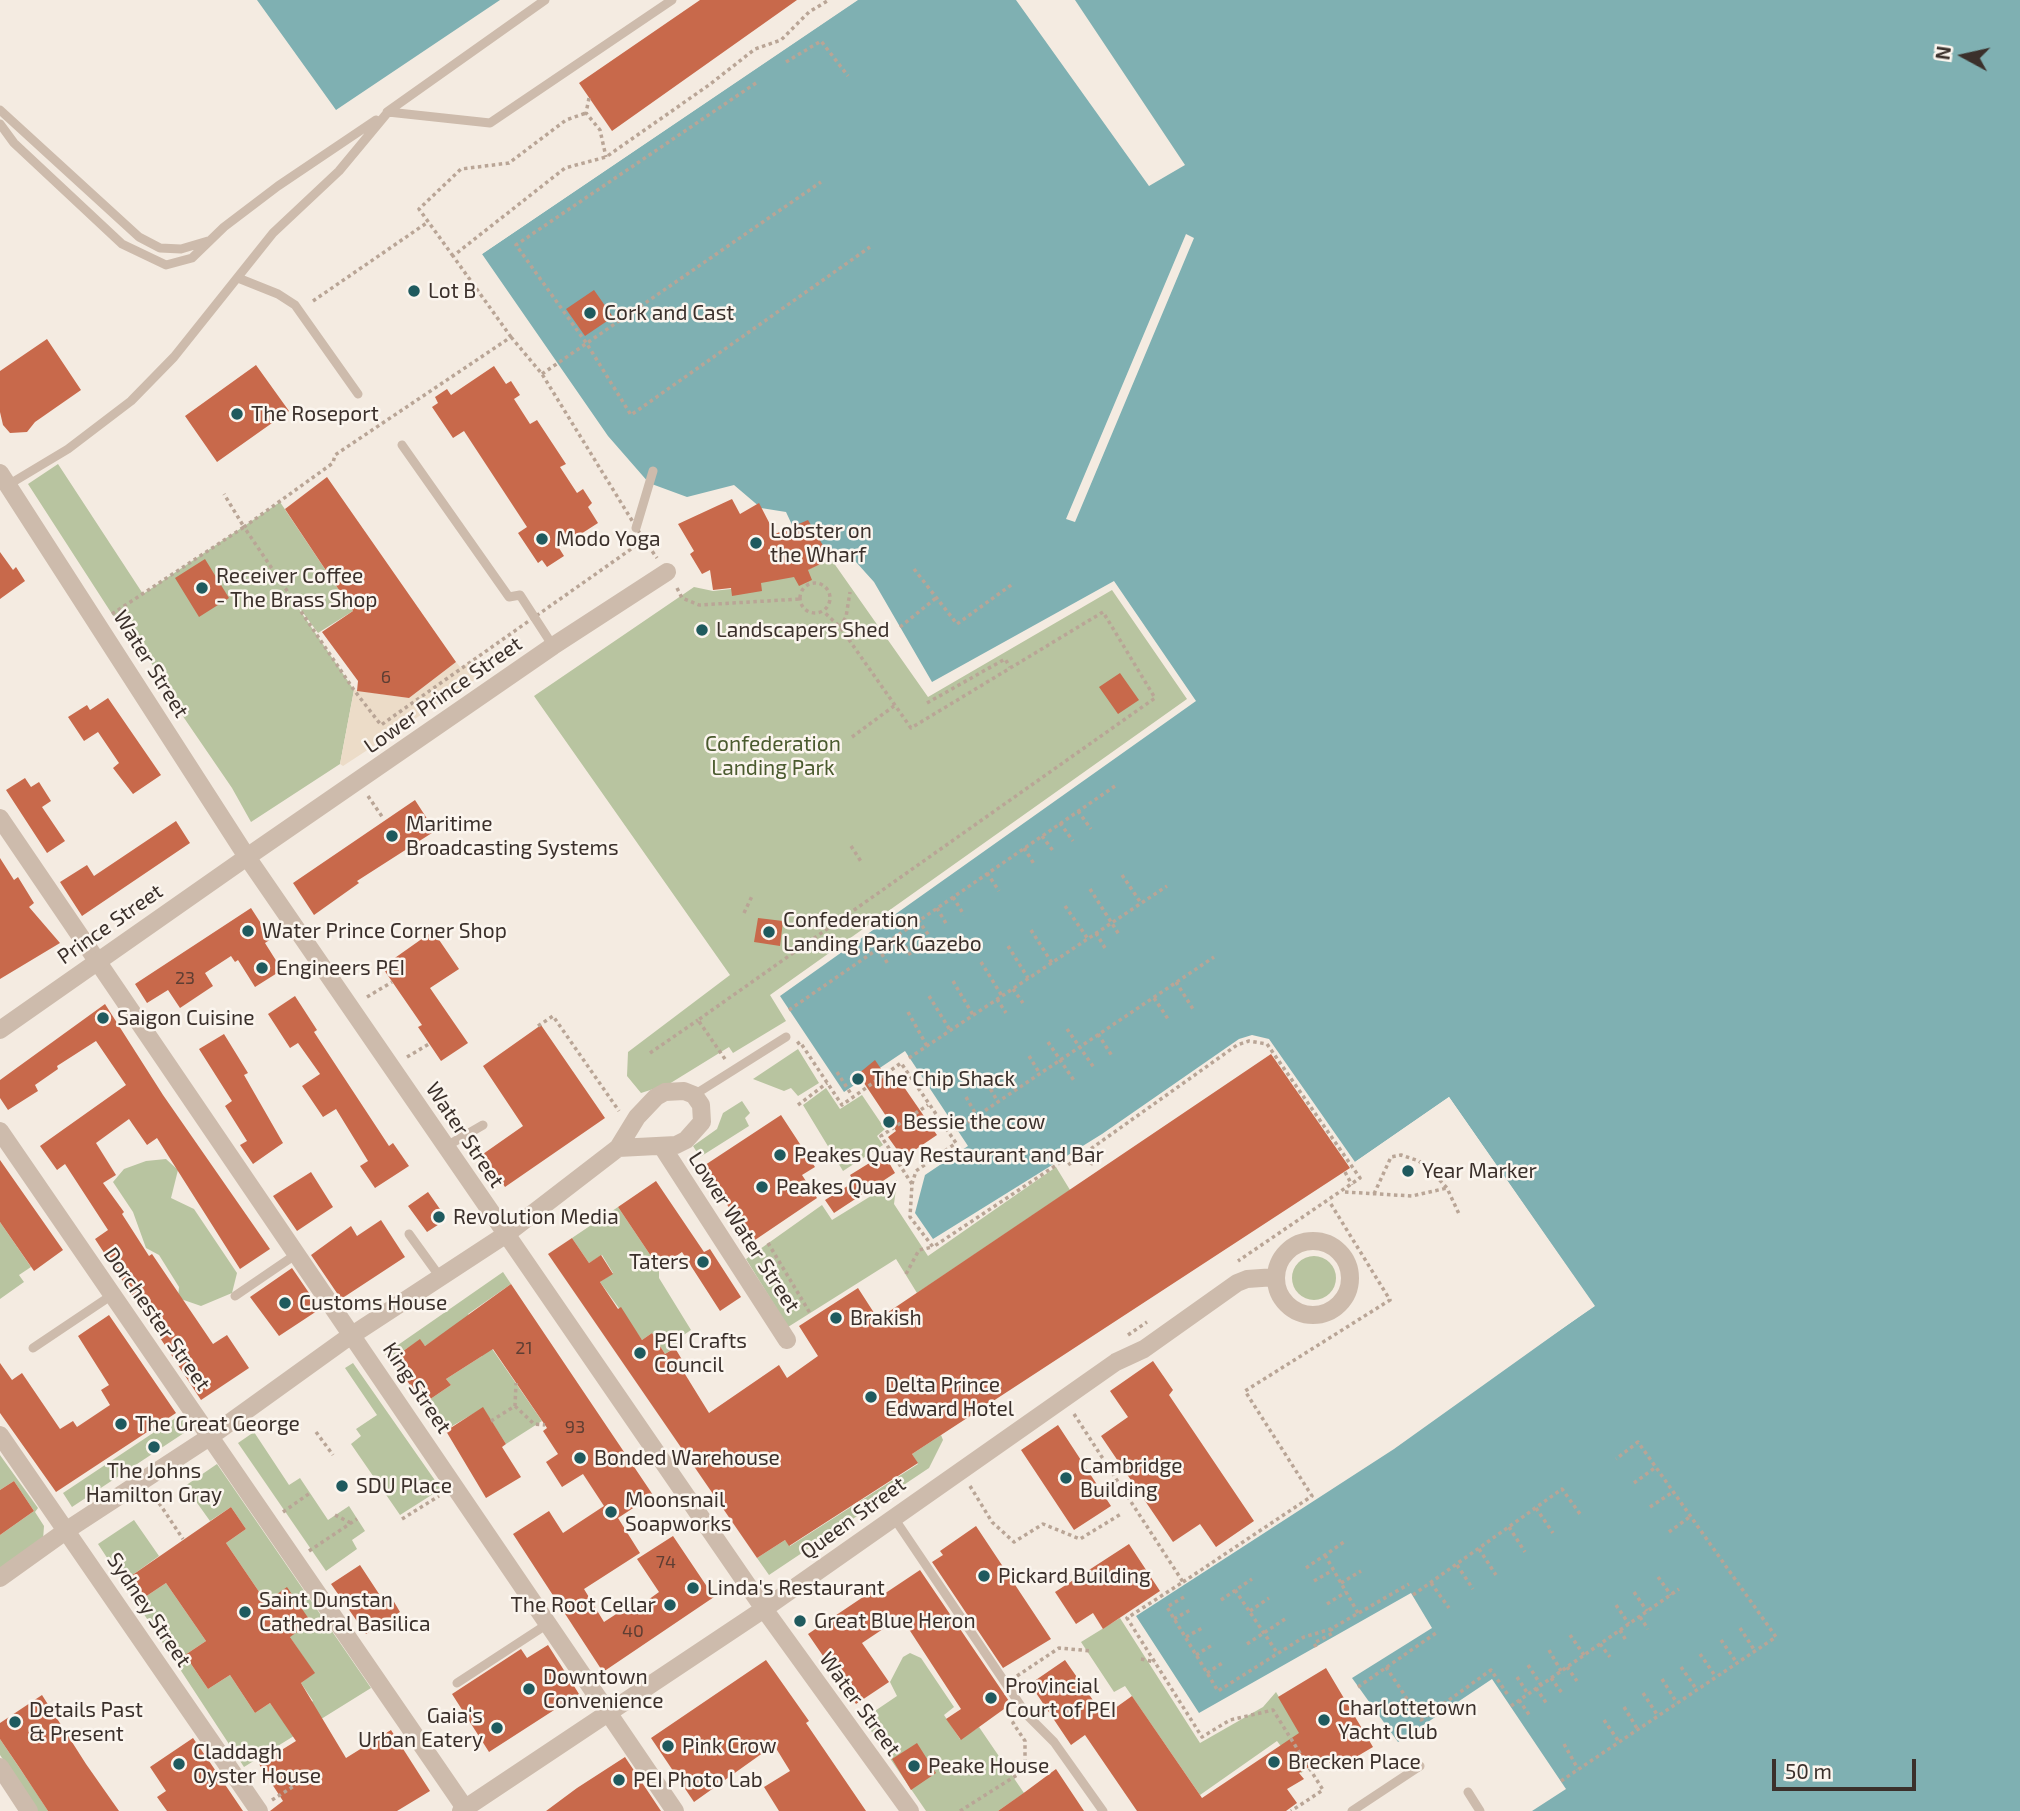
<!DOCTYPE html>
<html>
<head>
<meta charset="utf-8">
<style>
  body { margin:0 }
  #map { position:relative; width:2020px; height:1811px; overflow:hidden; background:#f4ebe1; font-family:"Exo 2",sans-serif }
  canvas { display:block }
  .north { position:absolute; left:1929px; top:21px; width:70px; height:70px; -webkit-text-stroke:5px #fbf5ee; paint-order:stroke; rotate:278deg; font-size:19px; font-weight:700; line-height:28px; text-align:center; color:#3b302b }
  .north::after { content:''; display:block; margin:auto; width:24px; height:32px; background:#3b302b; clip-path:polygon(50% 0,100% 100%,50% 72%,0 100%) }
  .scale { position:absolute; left:1772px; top:1759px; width:144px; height:32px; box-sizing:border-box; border:4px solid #3b302b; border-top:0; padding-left:9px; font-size:21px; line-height:24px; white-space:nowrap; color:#3b302b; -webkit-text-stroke:5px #fbf5ee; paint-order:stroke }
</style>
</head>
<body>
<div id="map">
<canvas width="2020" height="1811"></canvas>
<div class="north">N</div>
<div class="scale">50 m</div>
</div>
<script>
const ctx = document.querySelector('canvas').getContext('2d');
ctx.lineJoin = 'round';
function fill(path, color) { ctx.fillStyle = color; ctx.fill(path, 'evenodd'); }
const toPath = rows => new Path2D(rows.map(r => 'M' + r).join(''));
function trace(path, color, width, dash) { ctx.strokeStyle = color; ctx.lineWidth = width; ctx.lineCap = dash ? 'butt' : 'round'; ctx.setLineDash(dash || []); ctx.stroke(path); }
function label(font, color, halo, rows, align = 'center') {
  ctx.font = font + ' "Exo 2",sans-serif'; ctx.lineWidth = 5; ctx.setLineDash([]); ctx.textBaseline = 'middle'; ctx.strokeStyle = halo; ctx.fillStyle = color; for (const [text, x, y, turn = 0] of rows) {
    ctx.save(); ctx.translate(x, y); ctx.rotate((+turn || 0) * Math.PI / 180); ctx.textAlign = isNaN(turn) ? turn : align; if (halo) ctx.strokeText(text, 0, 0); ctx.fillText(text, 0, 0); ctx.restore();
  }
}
const green = toPath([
  [58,464,143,594,280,502,353,611,318,633,284,587,354,690,340,764,251,822,232,788,167,693,152,664,112,614,28,484],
  [831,559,928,697,1112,590,1187,699,770,995,786,1021,733,1053,729,1047,669,1084,641,1093,627,1076,628,1052,730,975,534,696,694,587,713,591,731,589,807,570],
  [798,1049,819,1083,798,1096,791,1088,784,1091,753,1079],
  [826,1088,840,1109,862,1095,885,1129,877,1136,883,1145,843,1171,803,1105],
  [742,1101,750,1113,745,1118,749,1126,700,1157,693,1146,717,1129,723,1113],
  [166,1159,178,1170,171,1198,194,1209,237,1273,232,1293,201,1306,178,1298,179,1287,159,1255,146,1248,133,1212,113,1182,124,1169,146,1161],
  [1056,1167,1070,1190,917,1293,896,1259,788,1327,746,1259,822,1205,832,1220,897,1180,894,1204,928,1256],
  [618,1207,659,1268,659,1278,691,1330,676,1340,679,1345,665,1354,652,1333,642,1340,600,1282,613,1273,602,1255,589,1263,572,1238],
  [0,1222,31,1267,19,1275,24,1282,0,1299],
  '1292 1278a22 22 0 1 1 44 0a22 22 0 1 1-44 0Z',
  [503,1272,511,1284,468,1314,542,1421,506,1444,483,1408,442,1432,423,1404,451,1385,446,1379,482,1356,461,1322,425,1346,420,1340,389,1360,385,1354],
  [353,1363,441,1489,400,1515,351,1444,361,1436,356,1429,377,1415,345,1368],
  [180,1415,190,1429,72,1507,63,1493],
  [254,1432,289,1485,300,1478,328,1520,349,1506,365,1531,352,1540,357,1549,326,1571,238,1443],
  [941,1435,943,1440,929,1468,769,1575,757,1558,785,1540,790,1546,918,1464,912,1454],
  [0,1455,38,1508,35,1512,44,1526,43,1540,0,1572,0,1535,34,1511,14,1481,0,1490],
  [217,1464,371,1688,244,1767,98,1544,134,1520,159,1556,131,1576,145,1597,166,1583,206,1641,185,1655,208,1689,230,1675,255,1713,270,1703,283,1721,313,1701,301,1683,314,1673,290,1637,287,1588,266,1602,226,1543,246,1529,231,1507,210,1521,185,1486],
  [1120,1618,1200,1743,1263,1707,1276,1692,1317,1762,1301,1773,1277,1741,1200,1795,1125,1686,1114,1692,1081,1642],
  [910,1653,921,1658,954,1707,944,1715,960,1739,979,1727,1024,1793,998,1811,926,1811,863,1719,897,1696,890,1682,903,1657],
  [0,1739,37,1794,48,1811,37,1811,0,1755]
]);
const plaza = toPath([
  [471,661,482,675,343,766,340,764,354,690,409,698,456,662,461,668]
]);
const water = toPath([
  [257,0,500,0,336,110],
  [857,0,1016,0,1149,186,1185,165,1075,0,2020,0,2020,1811,1532,1811,1566,1789,1492,1679,1398,1742,1352,1678,1432,1628,1411,1593,1199,1713,1136,1616,1394,1449,1594,1306,1449,1097,1355,1162,1269,1039,1252,1035,1239,1039,1102,1134,933,1239,915,1213,925,1175,968,1146,905,1051,844,1092,780,996,1196,701,1114,581,932,682,874,582,847,552,800,542,786,512,761,508,734,485,687,497,649,483,608,436,482,254]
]);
const pier = toPath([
  [851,0,858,0,482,254,480,251],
  [1186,234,1194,238,1075,522,1066,519],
  [1449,1097,1595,1306,1423,1424,1590,1305,1448,1101,1361,1162,1352,1164]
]);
const building = toPath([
  [700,0,797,0,612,131,579,83],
  [594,290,613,317,585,336,566,309],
  [47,339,81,390,35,422,27,432,10,433,3,425,0,412,0,371],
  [256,365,289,411,217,462,185,416],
  [494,366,506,384,511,381,520,395,514,399,530,424,537,420,566,464,560,467,577,493,583,489,592,503,588,507,598,523,559,548,564,556,547,567,542,560,538,563,518,533,527,527,464,431,453,438,432,407,438,403,435,397,447,389,451,395],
  [327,477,456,662,409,698,357,691,358,681,322,632,353,611,285,509],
  [732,499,740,514,759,503,775,534,808,520,831,559,808,570,812,580,799,586,794,577,761,583,762,591,732,596,731,588,713,590,710,570,702,574,690,554,694,551,678,524],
  [0,552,13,570,16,567,25,581,0,599],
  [205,559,229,598,199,617,175,578],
  [1120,673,1139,700,1118,714,1099,687],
  [108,698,161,775,133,794,113,768,119,763,98,732,84,741,68,717,87,705,90,710],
  [25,778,31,787,39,782,51,801,42,807,65,841,47,853,6,790],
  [415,800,435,831,357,881,359,883,314,915,293,883],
  [176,821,190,843,82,916,60,882,87,865,94,876],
  [0,858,14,880,18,877,34,903,29,907,60,943,0,979],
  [251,908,271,939,265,943,282,970,255,987,238,960,235,962,231,956,205,973,213,986,180,1008,168,990,147,1003,135,984],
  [758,918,783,921,780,946,754,942],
  [433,931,459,969,430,988,468,1043,441,1061,418,1027,422,1025,382,967],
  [295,996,317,1030,314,1032,389,1146,393,1143,409,1166,375,1188,360,1166,368,1161,336,1109,323,1117,302,1086,320,1074,298,1043,290,1048,268,1014],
  [105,1004,163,1095,270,1249,240,1269,157,1138,147,1145,129,1119,96,1143,116,1175,103,1183,124,1212,122,1214,149,1256,152,1254,213,1344,227,1335,249,1368,201,1400,95,1239,108,1230,65,1164,57,1170,40,1146,126,1085,96,1041,57,1066,58,1069,35,1085,38,1091,8,1110,0,1098,0,1080],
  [541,1025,605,1118,505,1187,483,1154,523,1126,483,1066],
  [224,1034,248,1073,244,1075,283,1143,253,1164,240,1145,247,1141,225,1106,232,1101,199,1049],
  [1271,1054,1350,1168,912,1454,918,1463,789,1546,785,1540,757,1558,548,1254,572,1238,589,1263,601,1255,613,1274,600,1282,618,1309,621,1307,642,1340,652,1333,665,1354,675,1348,684,1363,680,1366,709,1413,779,1365,787,1378,818,1356,799,1326,858,1288,878,1319],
  [875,1060,888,1079,895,1074,937,1135,903,1158,888,1137,896,1131,858,1074],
  [781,1115,815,1167,802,1175,817,1198,752,1242,702,1167],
  [884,1154,895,1173,834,1213,825,1200,854,1182,850,1175],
  [0,1160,63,1250,34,1271,0,1222],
  [311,1172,333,1207,297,1231,273,1196],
  [656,1181,704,1252,710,1249,741,1297,720,1311,682,1252,659,1268,618,1207],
  [428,1192,447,1219,427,1232,408,1206],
  [381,1220,405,1257,341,1299,311,1255,351,1226,357,1236],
  [292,1268,320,1309,279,1336,250,1297],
  [511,1284,653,1495,618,1518,640,1553,584,1589,604,1622,630,1605,634,1610,659,1592,637,1559,673,1536,714,1597,603,1672,513,1534,549,1511,563,1533,604,1506,583,1474,562,1487,546,1462,558,1454,543,1431,547,1428,493,1349,446,1379,451,1385,423,1404,392,1359,420,1339,425,1346],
  [109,1315,176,1413,56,1492,0,1413,0,1363,12,1380,22,1373,60,1429,73,1421,77,1427,110,1405,101,1390,109,1385,78,1336],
  [1153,1361,1173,1390,1169,1395,1254,1521,1216,1547,1200,1524,1173,1542,1101,1436,1128,1417,1110,1391],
  [483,1407,506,1444,502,1447,521,1477,486,1498,446,1431],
  [1058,1425,1111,1506,1074,1530,1021,1450],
  [14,1481,34,1511,0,1535,0,1490],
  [231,1507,246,1529,226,1543,266,1602,287,1587,311,1622,290,1637,315,1673,301,1683,346,1758,391,1730,430,1791,397,1811,270,1811,283,1801,259,1764,296,1741,270,1703,255,1713,230,1675,208,1689,185,1655,206,1641,166,1583,145,1597,131,1576],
  [976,1526,1051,1639,1003,1668,932,1562,943,1555,940,1551],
  [1129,1544,1160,1591,1103,1629,1093,1613,1076,1624,1055,1592],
  [360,1565,383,1600,390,1595,400,1612,366,1634,331,1584],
  [920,1570,1011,1704,961,1740,946,1719,961,1709,901,1617,862,1643,889,1682,856,1704,808,1634,872,1591,878,1598],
  [548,1645,579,1694,489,1752,452,1694,521,1649,527,1658],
  [766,1660,809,1721,806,1723,866,1811,779,1811,764,1787,790,1771,774,1745,694,1802,651,1738],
  [1065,1660,1104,1716,1132,1696,1202,1798,1299,1733,1278,1697,1326,1668,1373,1747,1334,1770,1326,1757,1299,1773,1304,1779,1287,1789,1297,1803,1286,1811,1137,1811,1085,1735,1071,1745,1030,1684],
  [42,1695,86,1764,119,1811,48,1811,19,1767,0,1739,0,1723],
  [193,1738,209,1761,243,1811,167,1811,157,1797,166,1791,150,1767],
  [917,1743,936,1773,911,1790,892,1759],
  [625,1757,661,1811,546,1811,577,1788],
  [1056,1769,1084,1811,998,1811,1025,1792]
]);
const path = toPath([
  [786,62,821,41,848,76],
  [756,83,516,245,587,344,631,415,870,247],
  [589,98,586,113,600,130,606,157],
  [453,256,419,209,461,169,509,163,566,120,586,113],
  [313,301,428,222],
  [511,337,542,374,644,540,381,725,354,690,244,527,333,463,335,455,511,337],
  [511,337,453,256,565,168,606,157,709,85,755,49,781,40,809,12,829,0],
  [542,374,821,182],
  [644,540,657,558],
  [914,569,957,624,1014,583],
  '800 598a15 15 0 1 1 30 0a15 15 0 1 1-30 0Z',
  [677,588,682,598,699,605,800,599],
  [112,614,244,527,224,494],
  [840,627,846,617,850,592],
  [900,627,936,598],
  [927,703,1005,659,1010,667],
  [852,737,894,706],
  [368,796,383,818],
  [1078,811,1091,829],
  [1060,823,1073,841],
  [1042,836,1054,852],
  [851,846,862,863],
  [1024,848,1034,864],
  [987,873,999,891],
  [1122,875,1141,903],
  [1090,889,1120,936],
  [953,897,964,915],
  [1065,906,1088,939],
  [937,908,947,925],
  [744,913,753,894],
  [918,920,930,937],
  [1031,930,1052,963],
  [1096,933,1105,948],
  [898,934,911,956],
  [1008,946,1028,978],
  [878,948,888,964],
  [981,962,1002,996],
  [953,981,973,1015],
  [1176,982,1193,1009],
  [1013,989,1023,1003],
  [929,996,950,1030],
  [367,997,392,982],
  [1154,998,1168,1019],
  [997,999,1006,1013],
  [789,1010,1115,786],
  [908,1012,927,1046],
  [538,1026,553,1016,619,1111],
  [1067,1029,1095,1069],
  [1098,1034,1112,1056],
  [1048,1042,1075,1082],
  [797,1044,800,1042,842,1105,901,1063,956,1143,916,1171,912,1184,910,1217,933,1247,1064,1160,1068,1165,1237,1045,1249,1041,1267,1044,1360,1178,1238,1261],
  [650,1053,698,1020],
  [1029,1056,1040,1074],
  [407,1057,429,1044],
  [909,1058,1167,886],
  [725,1059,698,1020,1155,698,1103,612,911,728,840,627,823,611],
  [837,1072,853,1097],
  [987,1083,998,1102],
  [966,1097,977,1116],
  [798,1105,827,1083],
  [956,1130,1214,957],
  [1077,1157,1095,1165],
  [1345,1172,1352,1185],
  [912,1184,881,1136,928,1105],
  [1345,1192,1412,1196,1447,1188],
  [1374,1194,1391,1157,1401,1155,1419,1161,1433,1173,1447,1188,1459,1214],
  [768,1243,810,1313],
  [906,1274,919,1250,933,1247],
  [1128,1335,1147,1322],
  [515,1406,534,1424,545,1425],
  [1074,1414,1183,1582,1127,1618,1202,1737,1230,1720,1273,1710,1323,1790,1291,1811],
  [491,1421,515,1406,516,1383],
  [316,1432,333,1455],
  [1634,1483,1656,1467],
  [970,1486,992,1522,1014,1542,1043,1524,1080,1539,1121,1514],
  [159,1503,183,1539],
  [1650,1507,1673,1492],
  [1536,1508,1553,1533],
  [283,1512,310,1493],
  [335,1515,351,1523],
  [402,1519,439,1496],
  [1509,1527,1525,1552],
  [1669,1532,1691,1516],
  [1479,1549,1496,1575],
  [309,1551,357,1519],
  [1325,1555,1358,1613],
  [1457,1565,1473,1589],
  [1306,1568,1344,1542],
  [1658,1577,1671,1595],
  [1314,1581,1333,1570],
  [1183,1582,1312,1496,1245,1391,1390,1300,1329,1201],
  [1341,1583,1361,1571],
  [1431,1583,1449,1608],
  [1235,1590,1278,1654],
  [1634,1592,1647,1611],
  [1413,1595,1562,1489,1580,1514],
  [1184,1597,1167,1607,1218,1691,1304,1637,1331,1629,1409,1584],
  [1221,1600,1252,1579],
  [1327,1604,1346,1592],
  [1616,1605,1629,1624],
  [1250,1611,1269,1598],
  [1640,1617,1648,1629],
  [1174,1619,1192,1609],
  [1740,1628,1755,1651],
  [1620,1630,1627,1642],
  [1570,1635,1584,1655],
  [1186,1637,1204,1627],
  [1721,1640,1737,1663],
  [1247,1644,1285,1619],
  [1600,1644,1610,1657],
  [1316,1647,1314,1643,1333,1633,1331,1629],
  [1549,1650,1561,1671],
  [1700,1654,1716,1677],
  [1196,1655,1214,1644],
  [1141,1659,1155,1662],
  [1528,1665,1541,1685],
  [1386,1667,1421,1720,1491,1670,1508,1695],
  [1567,1667,1577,1681],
  [1681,1667,1697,1690],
  [1207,1673,1224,1662],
  [1017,1676,1059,1648,1092,1651],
  [1517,1677,1528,1694],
  [1551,1678,1562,1693],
  [1662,1679,1677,1703],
  [1358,1687,1436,1633],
  [1536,1688,1547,1704],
  [1643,1693,1658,1716],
  [1519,1700,1530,1716],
  [1511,1706,1679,1589],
  [1624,1707,1638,1730],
  [1604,1720,1619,1742],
  [1564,1744,1578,1769],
  [1561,1781,1776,1637,1638,1442,1616,1459],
  [272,1800,294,1786,289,1782],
  [960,1811,1025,1770,1025,1741,1013,1723,1016,1721]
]);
const service = toPath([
  [0,110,139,237,160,248,181,249,208,241],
  [387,112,545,0],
  [0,124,14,143,122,244,166,265,192,258,224,227,278,186,376,120],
  [238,278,278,294,295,305,358,394],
  [402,445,509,597,520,595,553,646],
  [8,485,68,449,131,401,174,357,273,233,339,171,388,112,490,123,672,0],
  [636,528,653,471],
  [694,1095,786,1037],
  [445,1147,483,1125],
  [409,1234,440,1277],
  [235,1296,298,1253],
  [33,1348,112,1295],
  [894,1518,1027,1715,1054,1742,1103,1811],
  [457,1683,549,1623],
  [1468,1792,1480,1811],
  [1352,1811,1420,1766]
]);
const minor = toPath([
  [0,818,675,1811],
  [247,857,553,646,667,572],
  [0,1131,467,1811],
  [663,1148,787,1340],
  [0,1435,259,1811],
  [0,1578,67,1530,211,1436,343,1341,505,1235,618,1148,637,1117,656,1097,665,1092,684,1091,694,1095,701,1105,702,1122,686,1140,676,1145,618,1148],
  [0,1767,29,1811]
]);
const tertiary = toPath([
  [0,473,247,857,764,1609,910,1811],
  [0,1030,247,857],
  '1276 1278a37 37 0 1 1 74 0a37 37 0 1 1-74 0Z',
  [461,1811,764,1609,1116,1362,1144,1349,1237,1283,1247,1279,1276,1277]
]);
const markers = [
  [414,291,7,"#1f5a5e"],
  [590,313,7,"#1f5a5e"],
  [237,414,7,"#1f5a5e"],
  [542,539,7,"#1f5a5e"],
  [756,543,7,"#1f5a5e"],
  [202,588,7,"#1f5a5e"],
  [702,630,7,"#1f5a5e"],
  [392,836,7,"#1f5a5e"],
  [248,931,7,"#1f5a5e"],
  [769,932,7,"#1f5a5e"],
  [262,968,7,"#1f5a5e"],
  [103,1018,7,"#1f5a5e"],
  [858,1079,7,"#1f5a5e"],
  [889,1122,7,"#1f5a5e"],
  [780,1155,7,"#1f5a5e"],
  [1408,1171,7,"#1f5a5e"],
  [762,1187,7,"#1f5a5e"],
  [439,1217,7,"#1f5a5e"],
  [703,1262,7,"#1f5a5e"],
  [285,1303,7,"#1f5a5e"],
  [836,1318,7,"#1f5a5e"],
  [640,1353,7,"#1f5a5e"],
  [871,1397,7,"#1f5a5e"],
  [121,1424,7,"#1f5a5e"],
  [154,1447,7,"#1f5a5e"],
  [580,1458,7,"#1f5a5e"],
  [1066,1478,7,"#1f5a5e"],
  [342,1486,7,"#1f5a5e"],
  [611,1512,7,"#1f5a5e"],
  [984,1576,7,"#1f5a5e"],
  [693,1588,7,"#1f5a5e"],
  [670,1605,7,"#1f5a5e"],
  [245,1612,7,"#1f5a5e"],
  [800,1621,7,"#1f5a5e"],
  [529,1689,7,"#1f5a5e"],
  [991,1698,7,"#1f5a5e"],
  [1324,1720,7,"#1f5a5e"],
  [15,1722,7,"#1f5a5e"],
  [497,1728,7,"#1f5a5e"],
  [668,1746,7,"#1f5a5e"],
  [1274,1762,7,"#1f5a5e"],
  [179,1764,7,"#1f5a5e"],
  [914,1766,7,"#1f5a5e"],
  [619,1780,7,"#1f5a5e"]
];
const numberNames = [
  ["6",386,677],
  ["23",185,978],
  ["21",524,1348],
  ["93",575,1427],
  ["74",666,1562],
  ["40",633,1631]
];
const poiNames = [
  ["Lot B",428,291],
  ["Cork and Cast",604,313],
  ["The Roseport",251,414],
  ["Lobster on",770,531],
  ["the Wharf",770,555],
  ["Modo Yoga",556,539],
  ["Receiver Coffee",216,576],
  ["- The Brass Shop",216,600],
  ["Landscapers Shed",716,630],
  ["Maritime",406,824],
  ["Broadcasting Systems",406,848],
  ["Confederation",783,920],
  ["Landing Park Gazebo",783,944],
  ["Water Prince Corner Shop",262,931],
  ["Engineers PEI",276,968],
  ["Saigon Cuisine",117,1018],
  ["The Chip Shack",872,1079],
  ["Bessie the cow",903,1122],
  ["Peakes Quay Restaurant and Bar",794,1155],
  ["Year Marker",1422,1171],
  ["Peakes Quay",776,1187],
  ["Revolution Media",453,1217],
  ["Taters",689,1262,"right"],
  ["Customs House",299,1303],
  ["Brakish",850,1318],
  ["PEI Crafts",654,1341],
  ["Council",654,1365],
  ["Delta Prince",885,1385],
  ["Edward Hotel",885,1409],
  ["The Great George",135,1424],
  ["Bonded Warehouse",594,1458],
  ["Cambridge",1080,1466],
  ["Building",1080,1490],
  ["The Johns",154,1471,"center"],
  ["Hamilton Gray",154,1495,"center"],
  ["SDU Place",356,1486],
  ["Moonsnail",625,1500],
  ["Soapworks",625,1524],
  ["Pickard Building",998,1576],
  ["Linda's Restaurant",707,1588],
  ["Saint Dunstan",259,1600],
  ["Cathedral Basilica",259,1624],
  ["The Root Cellar",656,1605,"right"],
  ["Great Blue Heron",814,1621],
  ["Downtown",543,1677],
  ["Convenience",543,1701],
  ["Provincial",1005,1686],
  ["Court of PEI",1005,1710],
  ["Charlottetown",1338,1708],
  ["Yacht Club",1338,1732],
  ["Details Past",29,1710],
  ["& Present",29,1734],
  ["Gaia‘s",483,1716,"right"],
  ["Urban Eatery",483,1740,"right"],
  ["Pink Crow",682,1746],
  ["Claddagh",193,1752],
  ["Oyster House",193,1776],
  ["Brecken Place",1288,1762],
  ["Peake House",928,1766],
  ["PEI Photo Lab",633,1780]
];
const streetNames = [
  ["Water Street",151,664,58],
  ["Lower Prince Street",443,695,-35],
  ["Prince Street",110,924,-35],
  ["Water Street",465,1135,56],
  ["Lower Water Street",744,1232,57],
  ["Dorchester Street",157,1319,55],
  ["King Street",417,1388,56],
  ["Queen Street",853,1518,-36],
  ["Sydney Street",149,1610,56],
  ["Water Street",860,1704,54]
];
const parkNames = [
  ["Confederation",773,744],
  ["Landing Park",773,768]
];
fill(green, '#b8c4a0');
fill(plaza, '#ecdcc8');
fill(water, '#7fb0b2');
fill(pier, '#f4ebe1');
fill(building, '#c8694b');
trace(path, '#b9a596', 3.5, [3.5, 3.5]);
trace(service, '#cdbbac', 9);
trace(minor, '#cdbbac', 18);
trace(tertiary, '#cdbbac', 18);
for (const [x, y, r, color] of markers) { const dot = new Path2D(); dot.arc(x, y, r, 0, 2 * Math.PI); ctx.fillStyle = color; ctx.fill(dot); trace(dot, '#fbf5ee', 2.5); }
label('18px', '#5e3e33', null, numberNames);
label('21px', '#3b302b', '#fbf5ee', poiNames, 'left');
label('21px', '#3b302b', '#fbf5ee', streetNames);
label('21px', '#4a5a2e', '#fbf5ee', parkNames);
</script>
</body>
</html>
